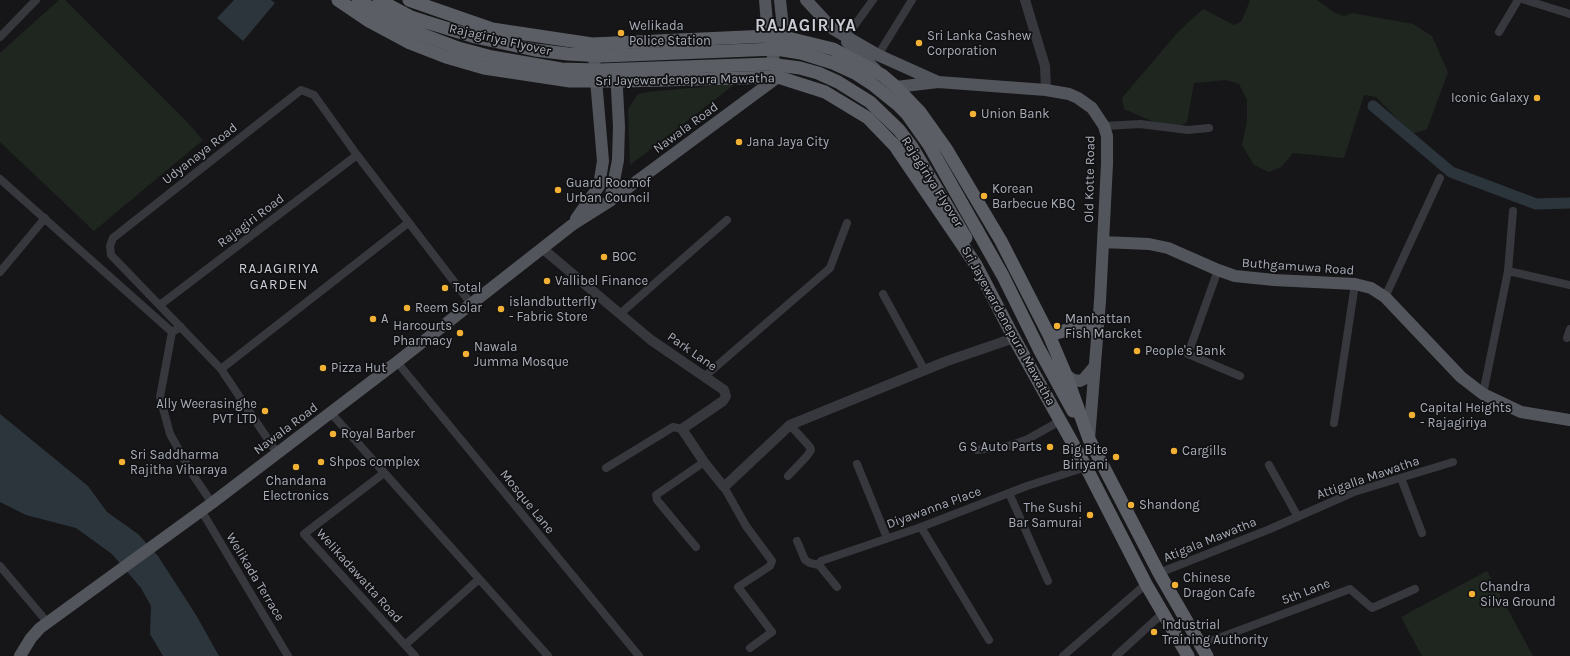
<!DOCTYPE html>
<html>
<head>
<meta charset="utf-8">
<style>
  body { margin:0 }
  canvas { display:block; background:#161618 }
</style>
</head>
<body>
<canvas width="1570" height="656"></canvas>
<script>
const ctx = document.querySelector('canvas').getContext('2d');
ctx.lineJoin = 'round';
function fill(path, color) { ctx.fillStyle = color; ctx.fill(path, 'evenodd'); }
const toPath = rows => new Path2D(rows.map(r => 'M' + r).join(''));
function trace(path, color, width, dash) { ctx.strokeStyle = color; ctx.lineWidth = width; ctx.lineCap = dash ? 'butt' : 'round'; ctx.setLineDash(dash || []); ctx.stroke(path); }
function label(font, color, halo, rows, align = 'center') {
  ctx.font = font + ' Karla,sans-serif'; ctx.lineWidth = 3.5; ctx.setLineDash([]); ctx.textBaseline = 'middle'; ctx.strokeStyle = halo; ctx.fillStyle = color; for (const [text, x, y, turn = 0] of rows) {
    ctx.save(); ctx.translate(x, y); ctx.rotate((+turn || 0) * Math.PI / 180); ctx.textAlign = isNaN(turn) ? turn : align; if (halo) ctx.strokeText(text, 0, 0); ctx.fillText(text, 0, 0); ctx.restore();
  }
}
const green = toPath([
  [59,0,65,0,187,122,203,140,94,231,0,142,0,53],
  [1248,0,1317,0,1335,13,1344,16,1352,13,1413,24,1432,36,1448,72,1427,129,1412,134,1376,97,1364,95,1344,158,1293,153,1281,167,1269,172,1254,165,1242,145,1247,121,1247,100,1239,84,1226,80,1194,83,1187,122,1173,130,1124,109,1122,98,1178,32,1203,9,1234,25,1241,22,1250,1],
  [735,84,630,165,628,109,638,94,647,92],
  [1487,571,1533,656,1422,656,1401,617]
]);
const water = toPath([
  [234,0,271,0,275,3,243,41,217,18],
  [0,414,88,486,107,512,138,534,158,556,196,615,219,656,163,656,150,634,151,606,141,588,112,554,76,528,26,515,0,502]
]);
const canal = toPath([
  [1373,106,1451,172,1536,204,1570,203]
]);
const minor = toPath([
  [1525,0,1570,14],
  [1499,32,1518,0],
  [0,37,36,0],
  [846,37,873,0],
  [878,55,912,0],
  [1104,126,1140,124,1188,130,1209,128],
  [0,179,172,332,181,327],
  [1218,270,1188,354,1240,376],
  [1508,271,1570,285],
  [0,272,45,218],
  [883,294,925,371],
  [1385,297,1440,178],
  [160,305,357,155],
  [621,313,727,220],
  [172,332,160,397,170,434,193,475,212,503],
  [1567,338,1570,329],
  [397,362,639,656],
  [221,369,408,223],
  [704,377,830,268,847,223],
  [1483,394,1508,271,1513,211],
  [330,412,548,656],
  [1334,423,1355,284],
  [977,450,1009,446,1028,439,1060,421],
  [277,453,221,369,111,255,110,246,113,238,301,90,314,95,357,155,472,305],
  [857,464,887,538],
  [1269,465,1298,517],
  [606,468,673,427,682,429],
  [384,473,304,534,415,656],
  [788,476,807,456,811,450,810,447,790,425],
  [1401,478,1422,533],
  [724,487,746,526,772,561,770,566,738,587,772,632,750,648],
  [1009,493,1048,581],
  [201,510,288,656],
  [921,527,989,640],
  [797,541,805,560,810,563,819,565],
  [696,547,657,500,656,495,704,462],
  [0,566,48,623],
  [1159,573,1270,529,1354,492,1453,462],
  [837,587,819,565,821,561,921,527,1027,486,1086,467],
  [405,645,479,579],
  [1200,645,1350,589,1372,608,1415,589],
  [1063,656,1146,584],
  [1116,656,1163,613]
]);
const tertiary = toPath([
  [1025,0,1045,66,1046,90],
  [543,249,651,340,724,390,726,396,723,401,682,429,704,462,724,487,790,425,947,361,1014,338]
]);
const primary = toPath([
  [765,0,768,36,777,73],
  [780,0,784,37,782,46],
  [806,0,833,29,878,55,938,82],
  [847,42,876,70],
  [896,87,938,82,1046,90,1069,94,1078,98,1092,108,1104,126,1107,136,1107,164,1100,301,1089,439],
  [610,201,618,160,619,126,616,71],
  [576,219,599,186,603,161,593,45],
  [1103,242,1149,244,1168,248,1218,270,1235,276,1274,280,1355,284,1371,288,1385,297,1461,377,1483,394,1521,412,1570,420],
  [1066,375,1073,380,1080,381,1084,379,1095,366],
  [20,656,31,638,40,628,212,503,397,362,572,225,610,201,778,77]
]);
const trunk = toPath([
  [338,0,369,21,410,43,446,57,484,68,570,81,623,81,778,77,825,92,868,118,895,146,976,265,1014,338,1086,467,1146,584,1188,656],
  [358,0,389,19,416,32],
  [379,0,411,17,423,21],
  [409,0,492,29,592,44,768,36,784,37,833,49,882,75,896,87,920,112,947,150,1001,241,1049,335,1066,375,1089,439,1159,573,1207,656],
  [977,230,1003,276,1039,349,1073,411],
  [1049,335,1067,330,1081,328,1093,329,1098,332]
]);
const trunkBridge = toPath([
  [423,21,475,37,535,50,568,54,603,56,776,49,801,53,833,63,855,73,872,84,898,105,907,114,929,145,977,230],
  [416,32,458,48,492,57,561,69,599,70,770,64,800,68,818,73,838,82,870,102,899,130,912,147,966,238]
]);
const markers = [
  [621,33,4,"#f2b134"],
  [919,43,4,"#f2b134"],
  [1537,98,4,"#f2b134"],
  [973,114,4,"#f2b134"],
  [739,142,4,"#f2b134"],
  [558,190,4,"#f2b134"],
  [984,196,4,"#f2b134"],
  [604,257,4,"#f2b134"],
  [547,281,4,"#f2b134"],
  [445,288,4,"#f2b134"],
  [407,308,4,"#f2b134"],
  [501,309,4,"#f2b134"],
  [373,319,4,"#f2b134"],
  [1057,326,4,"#f2b134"],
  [460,333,4,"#f2b134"],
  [1137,351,4,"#f2b134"],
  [466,354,4,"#f2b134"],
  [323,368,4,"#f2b134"],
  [265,411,4,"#f2b134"],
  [1412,415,4,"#f2b134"],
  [333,434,4,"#f2b134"],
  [1050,447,4,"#f2b134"],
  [1174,451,4,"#f2b134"],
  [1116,457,4,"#f2b134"],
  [122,462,4,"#f2b134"],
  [321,462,4,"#f2b134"],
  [296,467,4,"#f2b134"],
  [1131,505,4,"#f2b134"],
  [1090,515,4,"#f2b134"],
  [1175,585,4,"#f2b134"],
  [1472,594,4,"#f2b134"],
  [1154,632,4,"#f2b134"]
];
const poiNames = [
  ["Welikada",629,26],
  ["Police Station",629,41],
  ["Sri Lanka Cashew",927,36],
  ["Corporation",927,51],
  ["Iconic Galaxy",1529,98,"right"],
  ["Union Bank",981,114],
  ["Jana Jaya City",747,142],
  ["Guard Roomof",566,183],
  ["Urban Council",566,198],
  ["Korean",992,189],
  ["Barbecue KBQ",992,204],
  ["BOC",612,257],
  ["Vallibel Finance",555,281],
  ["Total",453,288],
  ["islandbutterfly",509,302],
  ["- Fabric Store",509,317],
  ["Reem Solar",415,308],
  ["A",381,319],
  ["Manhattan",1065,319],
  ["Fish Marcket",1065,334],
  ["Harcourts",452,326,"right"],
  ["Pharmacy",452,341,"right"],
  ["Nawala",474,347],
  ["Jumma Mosque",474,362],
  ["People's Bank",1145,351],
  ["Pizza Hut",331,368],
  ["Ally Weerasinghe",257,404,"right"],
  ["PVT LTD",257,419,"right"],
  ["Capital Heights",1420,408],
  ["- Rajagiriya",1420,423],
  ["Royal Barber",341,434],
  ["G S Auto Parts",1042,447,"right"],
  ["Big Bite",1108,450,"right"],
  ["Biriyani",1108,465,"right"],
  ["Cargills",1182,451],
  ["Sri Saddharma",130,455],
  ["Rajitha Viharaya",130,470],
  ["Shpos complex",329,462],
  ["Chandana",296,481,"center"],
  ["Electronics",296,496,"center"],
  ["Shandong",1139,505],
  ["The Sushi",1082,508,"right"],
  ["Bar Samurai",1082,523,"right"],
  ["Chinese",1183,578],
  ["Dragon Cafe",1183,593],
  ["Chandra",1480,587],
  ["Silva Ground",1480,602],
  ["Industrial",1162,625],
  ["Training Authority",1162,640]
];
const streetNames = [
  ["Rajagiriya Flyover",500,40,13],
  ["Sri Jayewardenepura Mawatha",685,80,-1],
  ["Nawala Road",686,128,-36],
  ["Udyanaya Road",200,154,-38],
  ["Old Kotte Road",1090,179,-89],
  ["Rajagiriya Flyover",932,182,58],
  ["Rajagiri Road",251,221,-37],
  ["Buthgamuwa Road",1298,267,4],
  ["Sri Jayewardenepura Mawatha",1008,326,61],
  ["Park Lane",692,352,35],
  ["Nawala Road",286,429,-37],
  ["Attigalla Mawatha",1368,478,-19],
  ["Mosque Lane",527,502,51],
  ["Diyawanna Place",934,508,-20],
  ["Atigala Mawatha",1210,540,-22],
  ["Welikadawatta Road",359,576,48],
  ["Welikada Terrace",255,577,59],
  ["5th Lane",1306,592,-21]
];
const neighbourhoodNames = [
  ["RAJAGIRIYA",279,269],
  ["GARDEN",279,285]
];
const districtNames = [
  ["RAJAGIRIYA",806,26]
];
fill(green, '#1e261f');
fill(water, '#2c353c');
trace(canal, '#2c353c', 11);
trace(minor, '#37383d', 8);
trace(tertiary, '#37383d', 10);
trace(primary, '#53555c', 12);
trace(trunk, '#5b5e65', 13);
trace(trunkBridge, '#5b5e65', 13);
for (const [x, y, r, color] of markers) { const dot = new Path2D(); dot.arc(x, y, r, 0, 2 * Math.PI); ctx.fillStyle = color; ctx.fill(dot); trace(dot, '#111113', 1.5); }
label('13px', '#a8adb8', '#111113', poiNames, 'left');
label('13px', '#a8adb8', '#111113', streetNames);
ctx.letterSpacing = '1px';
label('14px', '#c9ccd4', '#111113', neighbourhoodNames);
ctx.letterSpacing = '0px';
ctx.letterSpacing = '1px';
label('bold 17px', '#c9ccd4', '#111113', districtNames);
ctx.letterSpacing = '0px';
</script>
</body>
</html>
